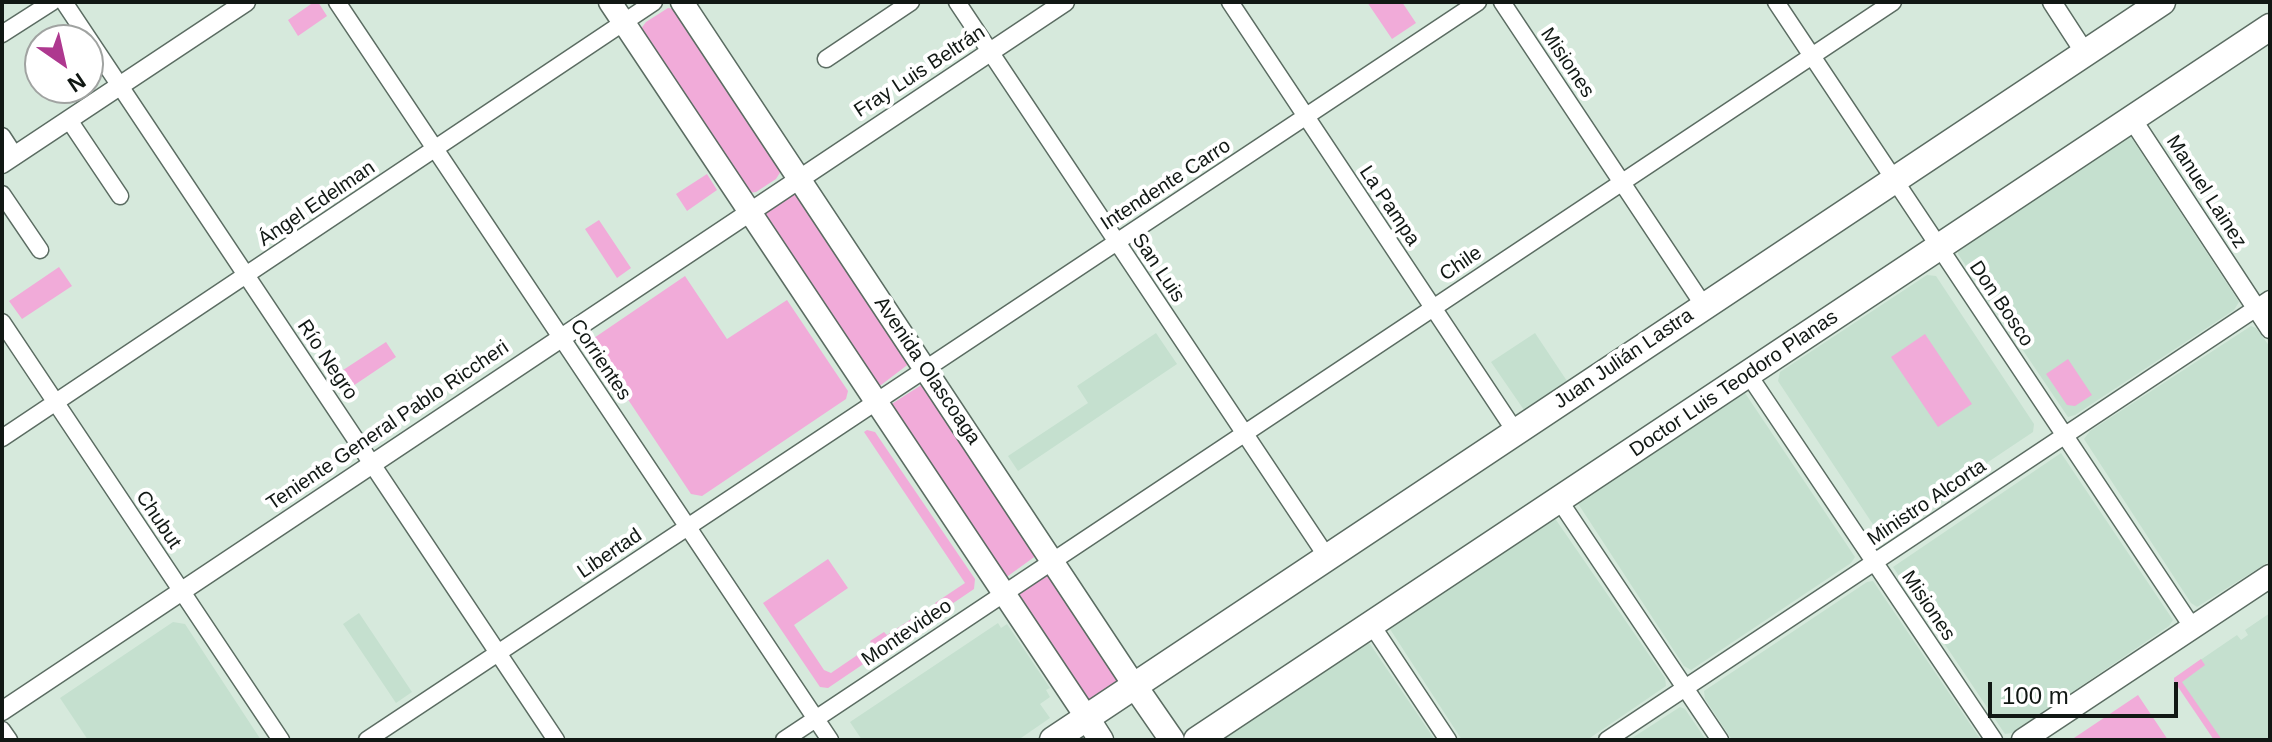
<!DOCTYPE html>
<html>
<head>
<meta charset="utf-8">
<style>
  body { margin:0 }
  #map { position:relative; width:2272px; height:742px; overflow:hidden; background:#d6e9dc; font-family:Helvetica,sans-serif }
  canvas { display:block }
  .frame { position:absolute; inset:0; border:4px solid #111814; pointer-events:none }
  .north { position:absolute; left:24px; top:24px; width:80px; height:80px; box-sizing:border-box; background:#fff; border:2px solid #a0a3a1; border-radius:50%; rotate:146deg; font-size:22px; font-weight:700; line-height:32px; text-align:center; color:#111814 }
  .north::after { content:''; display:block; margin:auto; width:28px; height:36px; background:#ae388f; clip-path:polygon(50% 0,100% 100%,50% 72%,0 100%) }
  .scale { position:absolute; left:1988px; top:682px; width:190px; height:36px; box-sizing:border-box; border:4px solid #111814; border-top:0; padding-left:10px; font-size:24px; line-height:28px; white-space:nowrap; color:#111814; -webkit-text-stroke:6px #fff; paint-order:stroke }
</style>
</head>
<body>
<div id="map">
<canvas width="2272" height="742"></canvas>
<div class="frame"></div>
<div class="north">N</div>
<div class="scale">100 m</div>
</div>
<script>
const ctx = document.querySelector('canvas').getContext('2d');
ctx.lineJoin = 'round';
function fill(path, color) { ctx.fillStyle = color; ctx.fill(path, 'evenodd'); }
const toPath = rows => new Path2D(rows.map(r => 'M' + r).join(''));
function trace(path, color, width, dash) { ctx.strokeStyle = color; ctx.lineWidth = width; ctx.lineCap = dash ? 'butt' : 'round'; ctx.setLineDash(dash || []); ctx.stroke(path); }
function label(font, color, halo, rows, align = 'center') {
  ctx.font = font + ' Helvetica,sans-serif'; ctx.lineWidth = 8; ctx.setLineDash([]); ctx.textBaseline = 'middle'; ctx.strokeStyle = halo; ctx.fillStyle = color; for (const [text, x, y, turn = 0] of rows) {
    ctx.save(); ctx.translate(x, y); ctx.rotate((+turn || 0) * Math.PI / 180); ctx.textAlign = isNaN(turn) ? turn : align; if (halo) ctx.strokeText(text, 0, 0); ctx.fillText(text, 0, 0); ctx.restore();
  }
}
const built = toPath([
  [2129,134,2239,302,2234,310,2075,415,2068,417,1958,254,1958,246],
  [1927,275,1936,276,2034,424,2033,432,1885,531,1876,529,1778,381,1780,372],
  [2251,326,2256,328,2270,347,2270,561,2197,607,2191,603,2084,439,2090,431],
  [1156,333,1177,364,1018,471,1008,456,1088,403,1077,386],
  [1535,333,1567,381,1524,410,1491,362],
  [1743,390,1855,557,1851,563,1691,670,1684,666,1577,502],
  [2061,453,2173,620,2169,626,2012,733,2005,734,1893,567],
  [1554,517,1665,678,1666,686,1587,740,1462,740,1388,626],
  [1873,581,1981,740,1732,740,1705,699,1704,691,1867,582],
  [359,613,412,692,396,703,343,624],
  [2270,613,2270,740,2214,740,2174,678,2237,635,2241,640,2248,635,2245,630],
  [173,622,185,624,261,740,88,740,60,698],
  [998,623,1001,628,1007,624,1050,688,1046,690,1050,697,1040,704,1050,718,1018,740,862,740,850,722],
  [1365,642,1370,644,1435,740,1214,740],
  [1680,707,1685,709,1706,740,1629,740]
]);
const green = toPath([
  [314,2,318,2,327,16,298,36,288,20],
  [1367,2,1402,2,1416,23,1392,39],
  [668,8,675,9,781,171,776,179,756,192,749,193,640,30,646,22],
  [707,174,717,190,687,211,676,194],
  [795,193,910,363,881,385,876,386,763,214],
  [599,220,631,268,617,278,585,229],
  [59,267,72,286,22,319,9,301],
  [685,276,727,339,787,300,848,391,846,399,702,496,691,494,593,347,594,338],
  [1925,334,1972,404,1938,427,1891,357],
  [386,342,396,357,347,390,337,374],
  [2068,359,2092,395,2075,406,2067,405,2046,374],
  [923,384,1037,555,1008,576,1003,578,890,405],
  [867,430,875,432,975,579,974,589,828,688,820,687,763,603,828,559,848,588,794,625,824,670,831,673,872,645,870,641,884,632,887,635,919,614,922,618,937,608,935,603,965,583,864,432],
  [1048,574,1122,679,1089,702,1017,596],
  [2201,659,2205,665,2182,682,2222,740,2214,740,2174,681,2174,678],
  [2138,695,2168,740,2071,740]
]);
const minor = toPath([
  [64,2,556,740],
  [337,2,830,740],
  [957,2,1327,557],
  [1230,2,1515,431],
  [1502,2,1704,306],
  [1776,2,2193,628],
  [2,34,52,2],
  [826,59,911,2],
  [69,120,120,196],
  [2,136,15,156],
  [2,194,40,250],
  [2,322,281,740],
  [1748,374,1994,740],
  [2,438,654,2],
  [1559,500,1720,740],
  [1371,624,1448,740],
  [2,730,9,740],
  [367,740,1478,2],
  [784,740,1893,2],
  [1607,740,2270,299]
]);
const tertiary = toPath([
  [2052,2,2085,53],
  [2132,119,2270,329],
  [2,164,246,2],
  [2,711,1065,2]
]);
const secondary = toPath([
  [610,2,1087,718],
  [682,2,1134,685],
  [2023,740,2270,576]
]);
const primary = toPath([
  [1134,685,1172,740],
  [1087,718,1101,740]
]);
const trunk = toPath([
  [1053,740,2162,2],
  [1197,740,2270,27]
]);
const streetNames = [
  ["Misiones",1567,63,56],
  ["Fray Luis Beltrán",920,72,-33],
  ["Intendente Carro",1166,185,-33],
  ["Manuel Lainez",2206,192,57],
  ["Ángel Edelman",317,204,-34],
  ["La Pampa",1389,206,56],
  ["Chile",1461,264,-34],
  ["San Luis",1158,268,56],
  ["Don Bosco",2001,304,56],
  ["Juan Julián Lastra",1624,359,-34],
  ["Río Negro",327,360,56],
  ["Corrientes",600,360,56],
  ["Avenida Olascoaga",927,371,56],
  ["Doctor Luis Teodoro Planas",1734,384,-34],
  ["Teniente General Pablo Riccheri",388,426,-34],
  ["Ministro Alcorta",1927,503,-34],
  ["Chubut",158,520,56],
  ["Libertad",610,554,-34],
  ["Misiones",1928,606,56],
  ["Montevideo",907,633,-34]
];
fill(built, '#c5e0cf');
fill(green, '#f1abd9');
trace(minor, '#5b6c62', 19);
trace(tertiary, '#5b6c62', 21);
trace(secondary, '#5b6c62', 25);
trace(primary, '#5b6c62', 27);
trace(trunk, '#5b6c62', 29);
trace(minor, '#fff', 16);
trace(tertiary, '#fff', 18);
trace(secondary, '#fff', 22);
trace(primary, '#fff', 24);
trace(trunk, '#fff', 26);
label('20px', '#111814', '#fff', streetNames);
</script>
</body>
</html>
